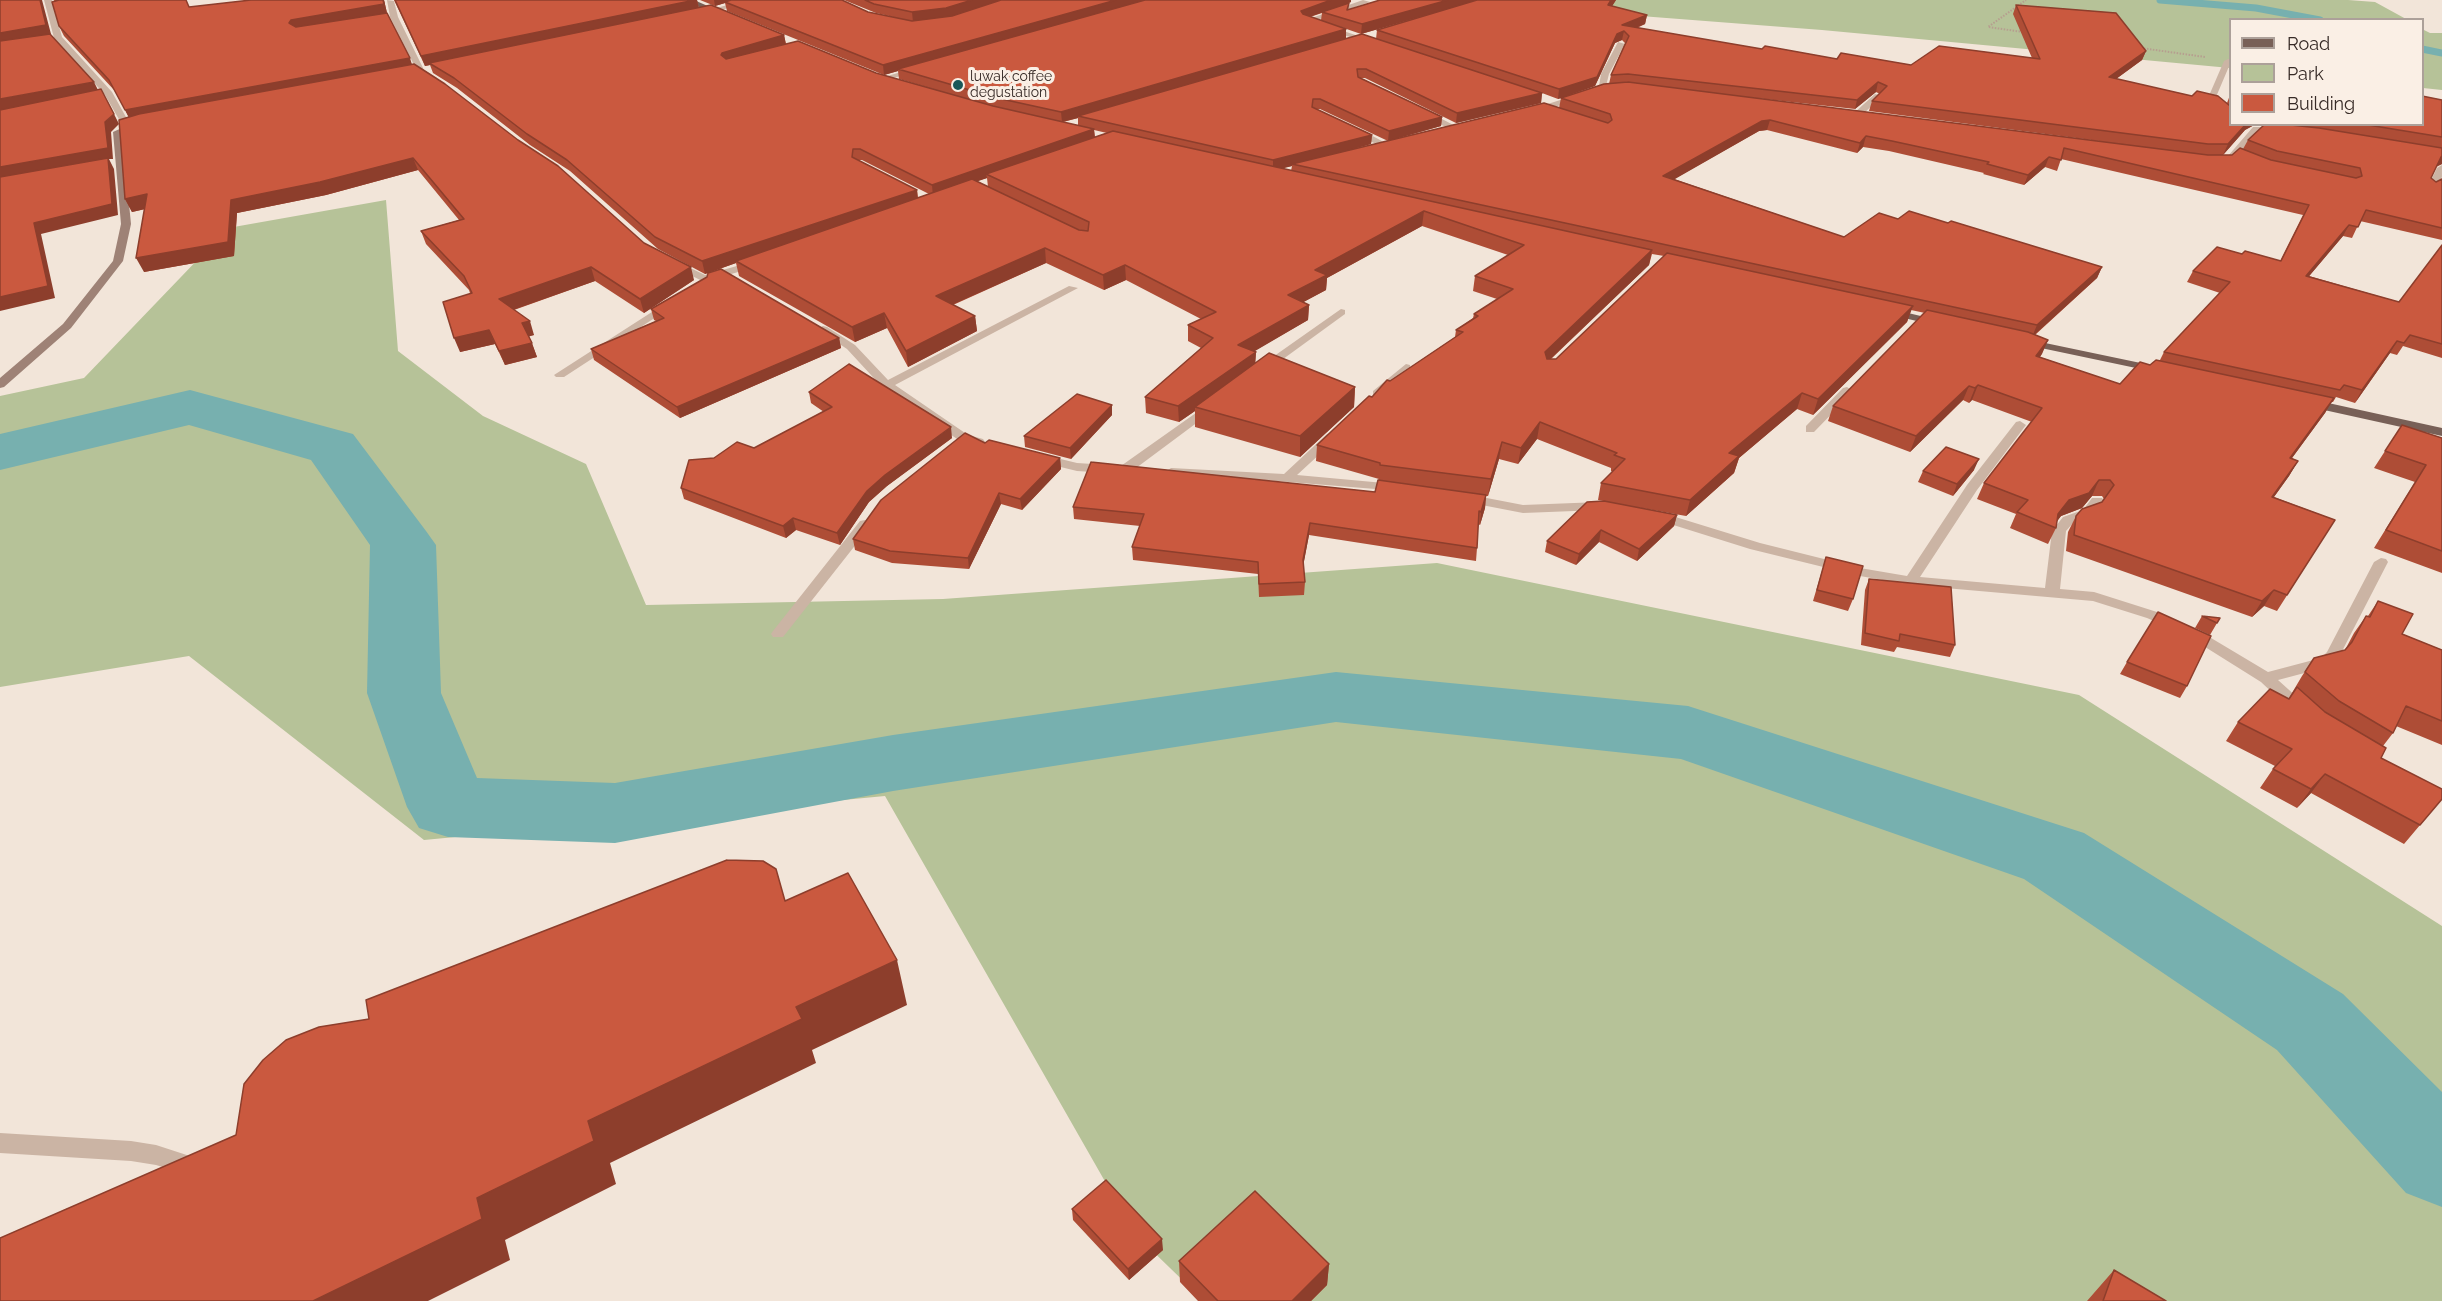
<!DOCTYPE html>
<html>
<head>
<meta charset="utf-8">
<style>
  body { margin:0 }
  #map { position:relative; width:2442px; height:1301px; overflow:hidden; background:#f2e5d9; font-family:Raleway,sans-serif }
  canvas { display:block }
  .legend { position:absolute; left:2229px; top:18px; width:195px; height:108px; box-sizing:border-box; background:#faefe5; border:2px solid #aca099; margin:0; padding:8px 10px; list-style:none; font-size:18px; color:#362a26 }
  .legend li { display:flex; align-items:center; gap:12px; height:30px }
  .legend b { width:30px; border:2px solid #aca099 }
</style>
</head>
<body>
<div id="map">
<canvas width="2442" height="1301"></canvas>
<ul class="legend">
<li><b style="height:8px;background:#786057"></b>Road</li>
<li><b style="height:16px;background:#b6c298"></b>Park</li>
<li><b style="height:16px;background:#ca593f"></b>Building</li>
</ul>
</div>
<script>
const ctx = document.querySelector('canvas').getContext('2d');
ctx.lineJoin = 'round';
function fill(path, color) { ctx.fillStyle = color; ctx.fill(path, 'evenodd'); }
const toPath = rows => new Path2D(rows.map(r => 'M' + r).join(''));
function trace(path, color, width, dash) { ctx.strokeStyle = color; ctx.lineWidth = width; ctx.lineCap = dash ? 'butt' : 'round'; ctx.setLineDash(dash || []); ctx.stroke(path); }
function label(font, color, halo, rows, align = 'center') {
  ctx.font = font + ' Raleway,sans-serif'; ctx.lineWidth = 6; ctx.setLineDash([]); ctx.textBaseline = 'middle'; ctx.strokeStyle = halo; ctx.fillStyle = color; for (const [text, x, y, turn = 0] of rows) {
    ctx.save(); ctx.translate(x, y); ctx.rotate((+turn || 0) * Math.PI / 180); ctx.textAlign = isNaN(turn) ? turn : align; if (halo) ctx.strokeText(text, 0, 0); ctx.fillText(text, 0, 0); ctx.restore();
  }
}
const green = toPath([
  [1517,0,2348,0,2375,2,2406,19,2230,20,2230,68,1822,30,1511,6],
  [2422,29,2430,33,2442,33,2442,90,2423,88],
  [386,200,398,351,483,416,586,464,646,605,943,599,1437,563,2079,695,2442,926,2442,1301,1204,1301,1135,1234,885,796,424,840,189,656,0,687,0,396,84,378,228,228]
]);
const stream = toPath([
  [2160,0,2256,8,2320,20],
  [2422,49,2442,53]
]);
const river = toPath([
  [190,390,353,434,426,531,436,545,441,693,477,778,615,783,893,735,1336,672,1688,706,2084,833,2343,994,2442,1092,2442,1207,2406,1193,2277,1050,2024,879,1681,759,1336,722,893,791,615,843,448,837,419,828,407,807,367,693,370,545,311,460,189,425,0,470,0,434,190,390]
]);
const path = toPath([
  [2023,32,1988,27,2026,0],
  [2141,48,2205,57]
]);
const service = toPath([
  [1875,94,1882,96,1860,117,1854,117,1854,113,1875,94],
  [0,1133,131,1141,156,1145,202,1160,206,1167,202,1174,195,1177,156,1165,131,1161,0,1153,0,1133]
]);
const minor = toPath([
  [44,0,52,0,62,37,112,92,131,126,130,128,124,128,105,95,54,38,44,0],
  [387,0,394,1,398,17,424,70,437,78,437,82,431,82,417,71,390,17,387,0],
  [746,0,759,0,713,12,709,10,746,0],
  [1363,0,1370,2,1314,21,1373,41,1373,45,1303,21,1363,0],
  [1618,42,1625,44,1609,74,1605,90,1598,92,1601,74,1618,42],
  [2228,59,2230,59,2230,64,2216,97,2230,110,2230,117,2208,98,2224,61,2228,59],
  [918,67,921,67,921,71,881,81,877,79,918,67],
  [1579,94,1583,97,1582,99,1533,113,1529,110,1579,94],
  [1419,110,1425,110,1459,128,1452,130,1419,114,1419,110],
  [2253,127,2279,127,2283,130,2279,133,2258,132,2234,160,2216,163,2216,159,2228,156,2253,127],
  [1352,128,1358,128,1391,146,1384,148,1352,132,1352,128],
  [2442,165,2442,177,2437,188,2429,190,2427,188,2437,168,2442,165],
  [758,260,762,261,762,265,704,282,671,265,680,263,705,275,758,260],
  [1069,286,1078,288,895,385,968,435,983,439,985,442,979,446,960,441,883,388,847,349,817,329,823,326,827,327,855,345,888,380,1069,286],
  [669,301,673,302,673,306,564,377,556,377,554,375,669,301],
  [1341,309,1345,310,1345,314,1268,370,1260,370,1260,366,1341,309],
  [1406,364,1410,365,1410,369,1381,397,1373,397,1373,391,1406,364],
  [1847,387,1853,391,1851,394,1814,432,1806,432,1806,426,1843,388,1847,387],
  [1210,403,1214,404,1214,410,1128,474,1118,474,1117,471,1118,468,1210,403],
  [2020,421,2026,425,1977,490,1920,577,2045,588,2052,531,2063,517,2083,510,2092,498,2102,498,2104,501,2093,516,2073,523,2066,531,2060,589,2094,592,2157,612,2196,629,2268,672,2321,658,2327,652,2374,562,2381,558,2386,559,2388,562,2338,659,2331,666,2278,680,2308,707,2310,711,2308,715,2296,715,2261,682,2186,635,2147,618,2093,601,1911,585,1860,576,1750,549,1651,518,1649,515,1656,511,1760,543,1860,568,1907,576,1967,485,2016,422,2020,421],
  [1331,433,1335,434,1335,440,1297,475,1395,484,1400,485,1402,488,1400,491,1239,478,1171,476,1165,472,1171,468,1284,474,1327,434,1331,433],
  [1040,454,1077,463,1108,465,1114,469,1108,473,1077,471,1036,461,1034,458,1040,454],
  [1466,494,1523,505,1600,502,1607,506,1600,510,1523,513,1461,501,1459,498,1466,494],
  [865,520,872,524,783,637,773,637,771,634,773,631,860,521,865,520]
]);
const secondary = toPath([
  [139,120,143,123,142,125,122,133,131,224,123,261,71,328,4,387,0,388,0,378,63,324,113,261,121,224,113,132,139,120]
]);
const primary = toPath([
  [684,0,694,0,726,14,719,16,684,0],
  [1891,309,1942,321,1944,323,1938,326,1887,314,1887,310,1891,309],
  [2026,339,2155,366,2161,369,2155,372,2022,344,2020,342,2026,339],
  [2310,399,2442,428,2442,436,2306,406,2304,403,2310,399]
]);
const wall = toPath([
  [54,0,186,0,189,7,384,0,387,13,412,65,644,243,694,280,644,313,595,281,514,310,534,335,529,336,537,357,505,365,495,344,460,352,470,293,469,290,426,244,421,231,459,220,418,170,326,195,237,213,234,256,144,272,145,209,132,212,125,199,129,117,114,90,64,36,59,26],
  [394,0,697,0,699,8,711,5,784,35,786,44,798,41,876,73,970,100,899,79,898,71,884,75,727,11,725,3,715,6,700,0,842,0,868,12,894,17,876,13,844,0,1351,0,1351,2,1343,5,1349,3,1348,10,1380,0,1616,0,1612,6,1647,15,1645,24,1637,28,1762,49,1765,46,1837,59,1841,53,1911,65,1939,46,2032,58,2013,14,2016,5,2116,13,2146,51,2142,60,2116,79,2192,96,2197,91,2218,96,2227,103,2230,95,2230,124,2256,124,2245,130,2223,155,2207,155,2232,155,2240,148,2243,149,2248,140,2265,124,2422,124,2422,96,2442,100,2442,164,2436,167,2431,178,2436,182,2442,179,2442,240,2360,221,2352,238,2343,236,2309,276,2399,302,2442,245,2442,358,2403,346,2397,355,2390,353,2355,403,2336,397,2333,402,2331,402,2325,413,2292,458,2298,461,2289,476,2274,497,2335,520,2277,611,2264,606,2252,617,2066,551,2068,532,2076,516,2082,509,2102,502,2104,499,2102,496,2092,496,2082,508,2061,516,2056,522,2056,528,2048,544,2010,528,2016,514,1977,499,1984,483,2032,422,1972,400,1969,403,1963,400,1910,452,1828,421,1833,406,1925,313,1911,310,1907,322,1813,415,1797,409,1739,458,1734,473,1686,516,1636,507,1677,515,1674,526,1637,561,1599,542,1576,565,1545,552,1547,541,1587,502,1603,501,1598,500,1601,483,1613,472,1611,471,1611,468,1537,439,1518,464,1499,459,1488,496,1486,496,1485,508,1480,525,1478,524,1477,548,1476,561,1309,535,1303,566,1305,582,1304,595,1259,597,1258,574,1133,560,1132,547,1140,526,1074,519,1073,507,1091,462,1375,492,1378,480,1379,479,1316,461,1317,445,1369,396,1372,397,1387,380,1390,381,1455,337,1456,330,1473,318,1474,314,1497,299,1473,291,1475,276,1508,255,1422,226,1327,278,1326,290,1303,302,1309,305,1308,320,1254,351,1256,352,1255,363,1269,353,1355,387,1354,407,1300,457,1195,427,1195,411,1179,422,1146,413,1145,397,1201,348,1188,341,1188,325,1201,319,1126,280,1104,290,1046,263,953,305,975,316,977,331,908,367,887,328,855,342,739,276,736,263,705,274,658,249,570,171,530,145,457,88,433,73,430,65,425,66],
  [1461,5,1377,30,1376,39,1432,57,1362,34,1316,48,1346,39,1346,29,1335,25,1361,34],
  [1322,13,1321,20,1310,17],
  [1622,40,1625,43,1611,75,1609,84,1604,84,1561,98,1559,108,1562,109,1544,103,1344,152,1371,144,1372,135,1316,109,1320,109,1388,141,1441,126,1442,117,1361,78,1365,78,1456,123,1541,103,1542,93,1558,99,1595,86,1615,43],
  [1876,92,1880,94,1872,101,1869,111,2107,142,1746,97,1855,109],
  [1078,118,1078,126,1063,122],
  [1094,130,1107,133,1095,137],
  [1767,130,1857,153,1863,147,1889,151,1984,173,1983,174,2024,185,2045,167,2057,171,2061,159,2303,215,2280,261,2245,251,2242,254,2217,247,2193,271,2187,282,2220,293,2164,352,2160,360,2156,360,2150,365,2140,362,2120,384,2040,357,2048,340,2035,335,2097,278,2102,267,1951,221,1948,223,1909,211,1898,219,1879,213,1844,237,1674,179,1759,131],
  [858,160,862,160,929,194,918,198,917,190],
  [1292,166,1291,171,1282,168],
  [987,178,988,187,977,181],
  [1652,254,1664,256,1556,359,1551,359,1649,265],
  [651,309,839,338,841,348,680,418,594,360,591,349,656,321,654,320],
  [809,392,952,438,887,486,869,502,840,545,796,530,786,538,684,499,681,488,714,458,754,448,824,412,811,403],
  [1112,405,1112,415,1071,459,1025,447,1024,436],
  [2402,425,2442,438,2442,573,2374,548,2415,482,2374,468],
  [985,443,1060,458,1061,469,1022,510,1001,504,969,569,892,563,855,550,853,539],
  [1974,470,1953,496,1918,482,1923,471],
  [1826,557,1853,599,1848,611,1813,601],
  [1869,579,1955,645,1950,657,1897,647,1894,652,1861,645,1865,590],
  [2378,601,2402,634,2442,650,2442,745,2396,726,2393,733,2383,746,2381,758,2442,799,2404,844,2311,793,2297,808,2260,788,2275,766,2226,741,2238,722,2289,698,2302,676,2314,658,2345,650,2354,633,2366,616,2368,616],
  [2202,616,2217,623,2210,635,2195,628],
  [2127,662,2187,686,2180,698,2120,674],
  [1072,1209,1163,1250,1129,1280,1073,1220],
  [1179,1261,1329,1264,1327,1285,1311,1301,1198,1301,1180,1282],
  [2114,1270,2166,1301,2087,1301]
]);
const shadedWall = toPath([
  [40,0,42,0,51,34,0,44,0,33],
  [383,0,384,0,387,13,295,30,289,23,291,20],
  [695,0,697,0,699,9,429,63,430,65,425,66,421,56],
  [714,0,737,0,725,2,725,3,715,6],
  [972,0,1003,0,948,17,913,22,912,12],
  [1116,0,1149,0,898,69,898,71,884,75,883,65],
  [1331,0,1351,0,1351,2,1301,20,1301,11],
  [1448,0,1478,0,1361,34,1362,24],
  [1611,0,1616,0,1607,14,1608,5],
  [1647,15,1645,24,1625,32,1624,31,1622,40,1615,43,1595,86,1558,99,1559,89,1617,34,1622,25],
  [1346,29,1346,39,1078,116,1078,118,1062,122,1061,112],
  [784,35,786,45,724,63,721,55,722,53],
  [2146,51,2142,60,2105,87,2109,77],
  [410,58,413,68,130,120,125,110],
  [94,82,99,92,0,111,0,99],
  [1878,82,1876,92,1855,109,1857,100],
  [1542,93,1541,103,1456,123,1457,113],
  [114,114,119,124,111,132,113,159,109,159,114,169,118,215,41,234,55,298,0,311,0,167,105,122],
  [1442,117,1441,126,1388,141,1389,131],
  [1770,120,1767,130,1759,131,1661,187,1663,176,1762,121],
  [2246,124,2256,124,2245,130,2223,155,2228,144],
  [1094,129,1095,140,986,174,987,178,933,197,932,185],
  [1372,135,1371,144,1294,165,1292,164,1292,166,1273,171,1273,160],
  [1866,136,1863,147,1857,153,1860,143],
  [2442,156,2442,164,2435,167,2441,157],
  [2049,157,2045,167,2024,185,2028,175],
  [413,158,418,170,326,195,237,213,234,256,144,272,136,258,231,200],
  [917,190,918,202,736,261,736,263,705,274,702,261],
  [147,194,154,207,132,212,125,199],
  [1424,211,1422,226,1327,278,1326,290,1287,311,1288,295,1315,270],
  [2349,225,2343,236,2300,287,2306,276],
  [1045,248,1046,263,938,311,936,296],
  [1652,250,1649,265,1542,367,1545,352],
  [1125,265,1126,280,1104,290,1103,275],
  [591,267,595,281,504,313,499,299],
  [691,267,694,280,644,313,640,299],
  [2102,267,2097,278,2032,337,2037,325],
  [1309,305,1308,320,1238,361,1238,345],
  [1913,306,1907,322,1813,415,1818,399],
  [884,313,887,328,855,342,852,327],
  [975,316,977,331,908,367,906,351],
  [530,321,534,335,527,337,522,323],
  [489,330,495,344,460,352,454,338],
  [839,338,841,348,680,418,677,407],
  [2048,340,2042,354,2030,371,2036,356],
  [2397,341,2390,353,2355,403,2362,390],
  [532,343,537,357,505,365,499,351],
  [1256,352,1255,368,1195,407,1195,411,1179,422,1178,406],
  [1978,385,1972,400,1969,403,1975,388],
  [1969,386,1963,400,1910,452,1916,436],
  [1355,387,1354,407,1300,457,1300,436],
  [1802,393,1797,409,1739,458,1734,473,1686,516,1690,500,1729,453],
  [2334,398,2325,413,2281,473,2290,458],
  [1112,405,1112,415,1071,459,1070,448],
  [1540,422,1537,439,1518,464,1521,448],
  [951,427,952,438,887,486,869,502,840,545,837,533,867,491,885,475],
  [1502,442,1499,459,1488,496,1491,479],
  [1060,458,1061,469,1022,510,1020,499],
  [1979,459,1974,470,1953,496,1957,484],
  [2298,461,2289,476,2263,512,2272,497],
  [2099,480,2092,496,2082,508,2061,516,2053,527,2058,514,2069,500],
  [999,493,1001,504,969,569,968,558],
  [1486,495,1485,508,1480,525,1481,512],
  [1677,515,1674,526,1637,561,1639,549],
  [793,518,796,530,786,538,783,526],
  [1310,523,1309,535,1302,572,1303,560],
  [1601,530,1599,542,1576,565,1579,554],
  [2274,590,2264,606,2252,617,2262,601],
  [2325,774,2311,793,2297,808,2311,789],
  [897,960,907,1005,812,1050,816,1063,610,1163,616,1184,505,1240,510,1260,428,1301,313,1301,477,1198,588,1121,796,1007],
  [1162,1239,1163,1250,1129,1280,1128,1269],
  [1329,1264,1327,1285,1311,1301,1292,1301]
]);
const building = toPath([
  [0,0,40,0,46,25,0,33,0,0],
  [59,0,186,0,189,7,251,0,383,0,384,4,291,20,289,23,296,27,387,13,410,58,125,110,109,80,59,26,52,2,59,0],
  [395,0,695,0,421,56,395,0],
  [731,0,842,0,868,12,912,21,952,16,1001,0,1116,0,883,65,725,2,731,0],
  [865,0,972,0,946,8,912,12,874,4,865,0],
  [1145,0,1331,0,1301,11,1303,14,1346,29,1061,112,997,98,898,69,1145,0],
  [1380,0,1448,0,1362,24,1322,12,1349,3,1347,10,1380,0],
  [1477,0,1611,0,1608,5,1647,15,1622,25,1762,49,1765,46,1837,59,1841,53,1911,65,1939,46,2040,59,2016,5,2116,13,2146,51,2109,77,2192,96,2197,91,2218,96,2230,106,2230,124,2246,124,2228,144,2208,144,1872,101,1887,86,1878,82,1857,100,1628,74,1611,75,1629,36,1624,31,1617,34,1597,77,1559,89,1377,30,1477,0],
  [711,5,784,35,722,53,721,55,726,59,798,41,876,73,993,106,1094,129,932,185,860,149,853,149,852,157,917,190,702,261,655,237,567,160,527,134,454,78,429,63,711,5],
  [50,34,94,82,0,99,0,41,50,34],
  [1362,34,1542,93,1457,113,1366,69,1357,69,1358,77,1442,117,1389,131,1320,99,1313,99,1312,107,1372,135,1273,160,1078,116,1362,34],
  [414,64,445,84,518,140,558,166,644,243,691,267,640,299,591,267,499,299,530,321,522,323,532,343,499,351,489,330,454,338,443,302,472,293,464,276,421,231,464,219,413,158,320,182,231,200,228,242,136,258,147,194,125,199,119,120,139,114,414,64],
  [1628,82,2208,155,2232,155,2240,148,2271,160,2356,178,2362,176,2360,168,2277,151,2248,140,2265,124,2281,124,2319,128,2442,148,2442,156,2441,157,2431,178,2436,182,2442,179,2442,228,2366,210,2358,227,2349,225,2306,276,2399,302,2442,245,2442,344,2410,335,2404,343,2397,341,2362,390,2344,385,2340,390,2164,352,2230,282,2193,271,2217,247,2242,254,2245,251,2281,261,2309,205,2064,148,2061,160,2049,157,2028,175,1987,164,1989,162,1892,141,1866,136,1860,143,1770,120,1762,121,1663,176,1844,237,1879,213,1898,219,1909,211,1948,223,1951,221,2102,267,2037,325,1292,164,1544,103,1608,123,1612,120,1610,114,1561,98,1604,84,1628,82],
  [101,89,114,114,105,122,108,148,0,167,0,110,101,89],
  [2422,96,2442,100,2442,137,2362,124,2422,124,2422,96],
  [1113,131,1652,250,1545,352,1547,359,1556,359,1667,253,1913,306,1818,399,1802,393,1729,453,1739,456,1690,500,1601,483,1625,459,1614,455,1617,453,1540,422,1521,448,1502,442,1491,479,1380,465,1380,463,1317,445,1369,396,1372,397,1387,380,1390,381,1463,332,1456,330,1478,316,1474,314,1513,289,1475,276,1524,245,1424,211,1315,270,1327,275,1288,295,1309,305,1238,345,1256,352,1178,406,1145,397,1213,338,1188,325,1216,312,1125,265,1103,275,1045,248,936,296,975,316,906,351,884,313,852,327,736,261,972,179,1079,230,1088,231,1089,222,986,174,1113,131],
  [108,158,112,204,34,223,48,286,0,297,0,177,108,158],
  [721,269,839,338,677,407,591,349,664,318,651,309,707,277,708,273,721,269],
  [1927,310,2028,332,2048,340,2036,356,2120,384,2140,362,2150,365,2156,360,2334,398,2290,458,2298,461,2272,497,2335,520,2287,595,2274,590,2262,601,2074,535,2076,516,2082,509,2102,502,2114,485,2110,480,2099,480,2089,493,2069,500,2058,514,2056,528,2017,512,2028,500,1984,483,2042,408,1978,385,1975,388,1969,386,1916,436,1833,406,1927,310],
  [1269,353,1355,387,1300,436,1195,407,1269,353],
  [849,364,951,427,885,475,867,491,837,533,793,518,783,526,681,488,689,460,714,458,737,442,754,448,832,407,809,392,849,364],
  [1077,394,1112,405,1070,448,1024,436,1077,394],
  [2402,425,2442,438,2442,551,2386,530,2426,465,2385,451,2402,425],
  [965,433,985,443,989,440,1060,458,1020,499,999,493,968,558,890,551,853,539,881,500,965,433],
  [1946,447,1979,459,1957,484,1923,471,1946,447],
  [1091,462,1375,492,1378,480,1486,495,1481,512,1479,511,1477,548,1310,523,1303,560,1305,582,1259,584,1258,562,1132,547,1144,514,1073,507,1091,462],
  [1604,501,1677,515,1639,549,1601,530,1579,554,1547,541,1587,502,1604,501],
  [1826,557,1863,566,1853,599,1817,590,1826,557],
  [1869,579,1951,587,1955,645,1900,634,1899,641,1865,633,1869,579],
  [2378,601,2413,614,2402,634,2442,650,2442,721,2406,706,2393,733,2339,701,2305,672,2314,658,2345,650,2352,642,2366,616,2370,617,2378,601],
  [2158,612,2211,636,2187,686,2127,662,2158,612],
  [2202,616,2220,618,2217,623,2202,616],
  [2297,687,2325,712,2386,748,2381,758,2442,789,2442,799,2420,825,2325,774,2311,789,2273,769,2292,749,2238,722,2270,689,2289,699,2297,687],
  [727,860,763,861,776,869,785,901,848,873,897,960,796,1007,802,1019,588,1121,594,1141,477,1198,482,1219,313,1301,0,1301,0,1238,236,1135,244,1084,263,1060,286,1040,319,1027,369,1019,366,1000,727,860],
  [1106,1180,1162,1239,1128,1269,1072,1209,1106,1180],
  [1255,1191,1329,1264,1292,1301,1218,1301,1179,1261,1255,1191],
  [2114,1270,2166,1301,2103,1301,2114,1270]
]);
const markers = [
  [958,85,6,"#1a5859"]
];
const farPoinames = [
  ["luwak coffee",970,77],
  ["degustation",970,93]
];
fill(green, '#b6c298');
trace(stream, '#77b0af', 7);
fill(river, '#77b0af');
trace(path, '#b69e8f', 2, [1.5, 1.5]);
fill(service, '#cbb4a4');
fill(minor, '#cbb4a4');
fill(secondary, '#9e8276');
fill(primary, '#786057');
fill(wall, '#ae4d36');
fill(shadedWall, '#8d3e2c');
fill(building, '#ca593f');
trace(building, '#8d3e2c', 1.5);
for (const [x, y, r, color] of markers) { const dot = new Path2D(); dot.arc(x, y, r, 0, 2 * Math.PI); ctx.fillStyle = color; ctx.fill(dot); trace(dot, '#faefe5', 2); }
label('14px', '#362a26', '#faefe5', farPoinames, 'left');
</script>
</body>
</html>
